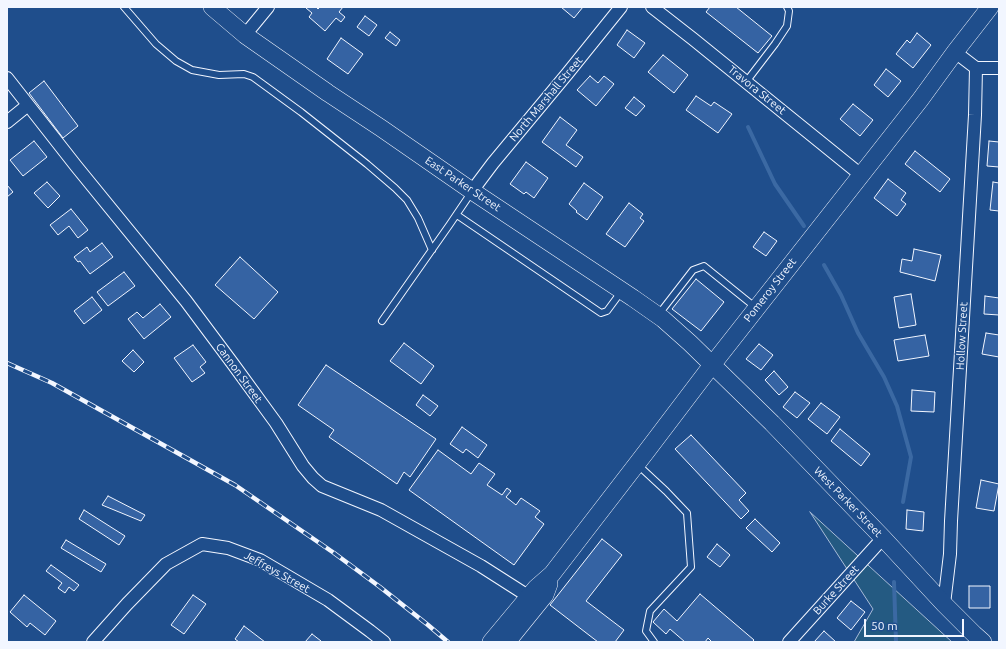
<!DOCTYPE html>
<html>
<head>
<meta charset="utf-8">
<style>
  body { margin:0 }
  #map { position:relative; width:1006px; height:649px; overflow:hidden; background:#1f4e8c; font-family:Ubuntu,sans-serif }
  canvas { display:block }
  .frame { position:absolute; inset:0; border:8px solid #f2f6ff; pointer-events:none }
  .scale { position:absolute; left:864px; top:619px; width:100px; height:18px; box-sizing:border-box; border:2px solid #f2f6ff; border-top:0; padding-left:5px; font-size:12px; line-height:14px; white-space:nowrap; color:#f2f6ff; -webkit-text-stroke:3px #1f4e8c; paint-order:stroke }
</style>
</head>
<body>
<div id="map">
<canvas width="1006" height="649"></canvas>
<div class="frame"></div>
<div class="scale">50 m</div>
</div>
<script>
const ctx = document.querySelector('canvas').getContext('2d');
ctx.lineJoin = 'round';
function fill(path, color) { ctx.fillStyle = color; ctx.fill(path, 'evenodd'); }
const toPath = rows => new Path2D(rows.map(r => 'M' + r).join(''));
function trace(path, color, width, dash) { ctx.strokeStyle = color; ctx.lineWidth = width; ctx.lineCap = dash ? 'butt' : 'round'; ctx.setLineDash(dash || []); ctx.stroke(path); }
function label(font, color, halo, rows, align = 'center') {
  ctx.font = font + ' Ubuntu,sans-serif'; ctx.lineWidth = 3; ctx.setLineDash([]); ctx.textBaseline = 'middle'; ctx.strokeStyle = halo; ctx.fillStyle = color; for (const [text, x, y, turn = 0] of rows) {
    ctx.save(); ctx.translate(x, y); ctx.rotate((+turn || 0) * Math.PI / 180); ctx.textAlign = isNaN(turn) ? turn : align; if (halo) ctx.strokeText(text, 0, 0); ctx.fillText(text, 0, 0); ctx.restore();
  }
}
const green = toPath([
  [810,512,952,642,854,642,873,609,810,512]
]);
const stream = toPath([
  [748,127,775,184,804,226],
  [824,265,841,295,858,333,884,377,897,406,911,457,903,502],
  [894,582,896,642]
]);
const building = toPath([
  [307,7,316,7,318,9,320,7,343,7,339,12,345,17,341,22,336,18,325,31,309,17,312,13,306,8,307,7],
  [561,7,583,7,574,18,561,7],
  [710,7,736,7,772,36,758,53,706,12,710,7],
  [365,16,377,25,369,36,357,27,365,16],
  [627,30,645,43,634,58,617,45,627,30],
  [390,32,400,40,396,46,385,38,390,32],
  [917,33,931,45,913,68,896,54,907,40,910,43,917,33],
  [341,38,363,54,348,74,327,59,341,38],
  [663,55,688,75,674,93,648,72,663,55],
  [886,69,901,81,888,97,874,85,886,69],
  [590,76,598,83,604,76,614,84,596,106,577,90,590,76],
  [44,81,78,126,63,138,29,93,44,81],
  [696,96,711,106,714,102,732,114,718,133,686,110,696,96],
  [634,97,645,106,636,116,625,108,634,97],
  [853,104,873,120,860,136,840,119,853,104],
  [560,117,577,130,566,145,583,157,576,167,542,142,560,117],
  [34,141,47,157,23,176,10,160,34,141],
  [989,141,999,142,999,167,987,166,989,141],
  [915,151,950,179,940,192,905,164,915,151],
  [526,162,548,178,534,198,526,192,524,194,510,184,526,162],
  [888,179,906,193,901,200,906,204,897,216,874,198,888,179],
  [47,182,60,196,48,208,34,193,47,182],
  [993,182,999,183,999,211,990,210,993,182],
  [584,183,603,197,587,220,576,212,577,211,569,204,584,183],
  [7,185,13,192,7,197,7,185],
  [629,203,643,214,640,218,644,221,625,247,606,234,629,203],
  [71,209,88,230,78,238,69,226,58,235,50,225,71,209],
  [764,232,777,241,766,256,753,247,764,232],
  [102,243,113,257,90,274,80,261,78,262,74,257,87,247,90,252,102,243],
  [914,249,941,255,935,281,900,272,902,259,912,261,914,249],
  [240,257,278,292,254,319,215,285,240,257],
  [124,272,135,286,108,306,97,292,124,272],
  [696,279,724,302,701,331,672,309,696,279],
  [911,294,916,325,899,328,894,297,911,294],
  [985,296,999,298,999,315,984,314,985,296],
  [92,297,102,310,84,324,74,311,92,297],
  [160,304,171,317,144,339,128,319,137,312,143,318,160,304],
  [986,333,999,335,999,357,982,354,986,333],
  [925,335,929,356,898,361,894,340,925,335],
  [404,343,434,366,421,384,390,361,404,343],
  [759,344,773,355,761,370,746,359,759,344],
  [193,345,206,362,200,367,205,373,192,382,174,358,193,345],
  [133,350,144,362,134,372,122,361,133,350],
  [326,365,436,439,410,477,404,472,397,484,329,437,334,430,298,405,326,365],
  [774,371,788,387,779,395,765,380,774,371],
  [912,390,935,392,934,412,911,411,912,390],
  [795,392,810,403,797,418,783,407,795,392],
  [423,395,438,406,430,416,416,405,423,395],
  [821,403,840,417,827,434,808,419,821,403],
  [462,427,487,445,478,458,466,449,463,453,450,444,462,427],
  [840,429,870,454,861,466,831,441,840,429],
  [691,435,746,493,739,500,749,511,741,519,675,449,691,435],
  [438,450,471,474,479,463,495,474,487,485,502,495,507,488,511,491,506,497,516,505,521,498,540,511,535,517,544,524,514,565,409,490,438,450],
  [981,480,999,484,994,511,976,508,981,480],
  [108,496,145,515,141,521,102,505,108,496],
  [84,510,125,536,119,545,79,519,84,510],
  [907,510,924,512,923,531,906,529,907,510],
  [755,519,780,543,772,552,746,528,755,519],
  [602,539,622,555,586,601,624,630,615,642,598,642,550,605,602,539],
  [66,540,106,564,101,572,61,548,66,540],
  [717,544,730,555,720,567,707,557,717,544],
  [51,565,79,585,74,591,69,587,65,593,58,588,62,583,46,571,51,565],
  [969,586,990,586,990,608,969,608,969,586],
  [700,594,754,640,752,642,712,642,708,638,705,642,685,642,670,629,666,634,653,622,664,609,677,621,700,594],
  [24,595,56,621,45,635,30,623,27,627,10,612,24,595],
  [193,595,206,604,184,634,171,625,193,595],
  [851,601,865,612,851,630,837,618,851,601],
  [244,626,265,642,239,642,235,639,244,626],
  [824,631,836,642,814,642,824,631],
  [312,634,321,641,320,642,305,642,312,634]
]);
const lane = toPath([
  [124,7,156,44,176,61,192,70,219,75,244,74,253,77,301,112,367,164,395,188,407,200,418,218,432,250],
  [746,82,775,44,787,26,789,11,787,7],
  [457,215,601,313,607,311,621,292],
  [659,314,693,270,704,266,755,307],
  [382,321,450,224,471,193],
  [638,465,666,491,687,513,691,567,650,611,646,631,654,642]
]);
const street = toPath([
  [652,7,693,39,861,175],
  [245,35,268,7],
  [955,52,976,68],
  [976,68,999,68],
  [7,78,76,166,186,301,233,364,276,423,303,466,313,478,322,486,381,510,481,566,528,596],
  [7,122,28,105],
  [472,191,493,163,567,74,621,7],
  [944,604,950,554,951,521,975,115,976,68],
  [93,642,127,604,166,564,202,544,228,548,260,560,328,600,370,631,384,642],
  [789,642,883,538]
]);
const secondary = toPath([
  [212,7,245,35,328,93,381,128,472,191,633,298,663,319,690,343,772,423,883,538,944,604,974,634,983,642],
  [491,642,536,588,552,574,646,452,712,365,920,100,955,52,990,7],
  [507,642,545,595,549,584]
]);
const rail = toPath([
  [7,363,52,383,235,485,334,553,380,587,428,625,448,642]
]);
const streetNames = [
  ["Travora Street",757,90,39],
  ["North Marshall Street",546,99,-50],
  ["East Parker Street",463,184,34],
  ["Pomeroy Street",770,290,-52],
  ["Hollow Street",962,336,-87],
  ["Cannon Street",239,373,54],
  ["West Parker Street",848,502,46],
  ["Jeffreys Street",277,572,29],
  ["Burke Street",836,590,-48]
];
fill(green, '#245a82');
trace(green, '#a8bbd7', 1);
trace(stream, '#3b69a3', 4);
fill(building, '#3563a3');
trace(building, '#f2f6ff', 1);
trace(lane, '#f2f6ff', 8);
trace(street, '#f2f6ff', 14);
trace(secondary, '#f2f6ff', 18);
trace(lane, '#1f4e8c', 6);
trace(street, '#1f4e8c', 12);
trace(secondary, '#1f4e8c', 17);
trace(rail, '#f2f6ff', 4.5);
trace(rail, '#1f4e8c', 3, [9]);
label('11px', '#f2f6ff', '#1f4e8c', streetNames);
</script>
</body>
</html>
